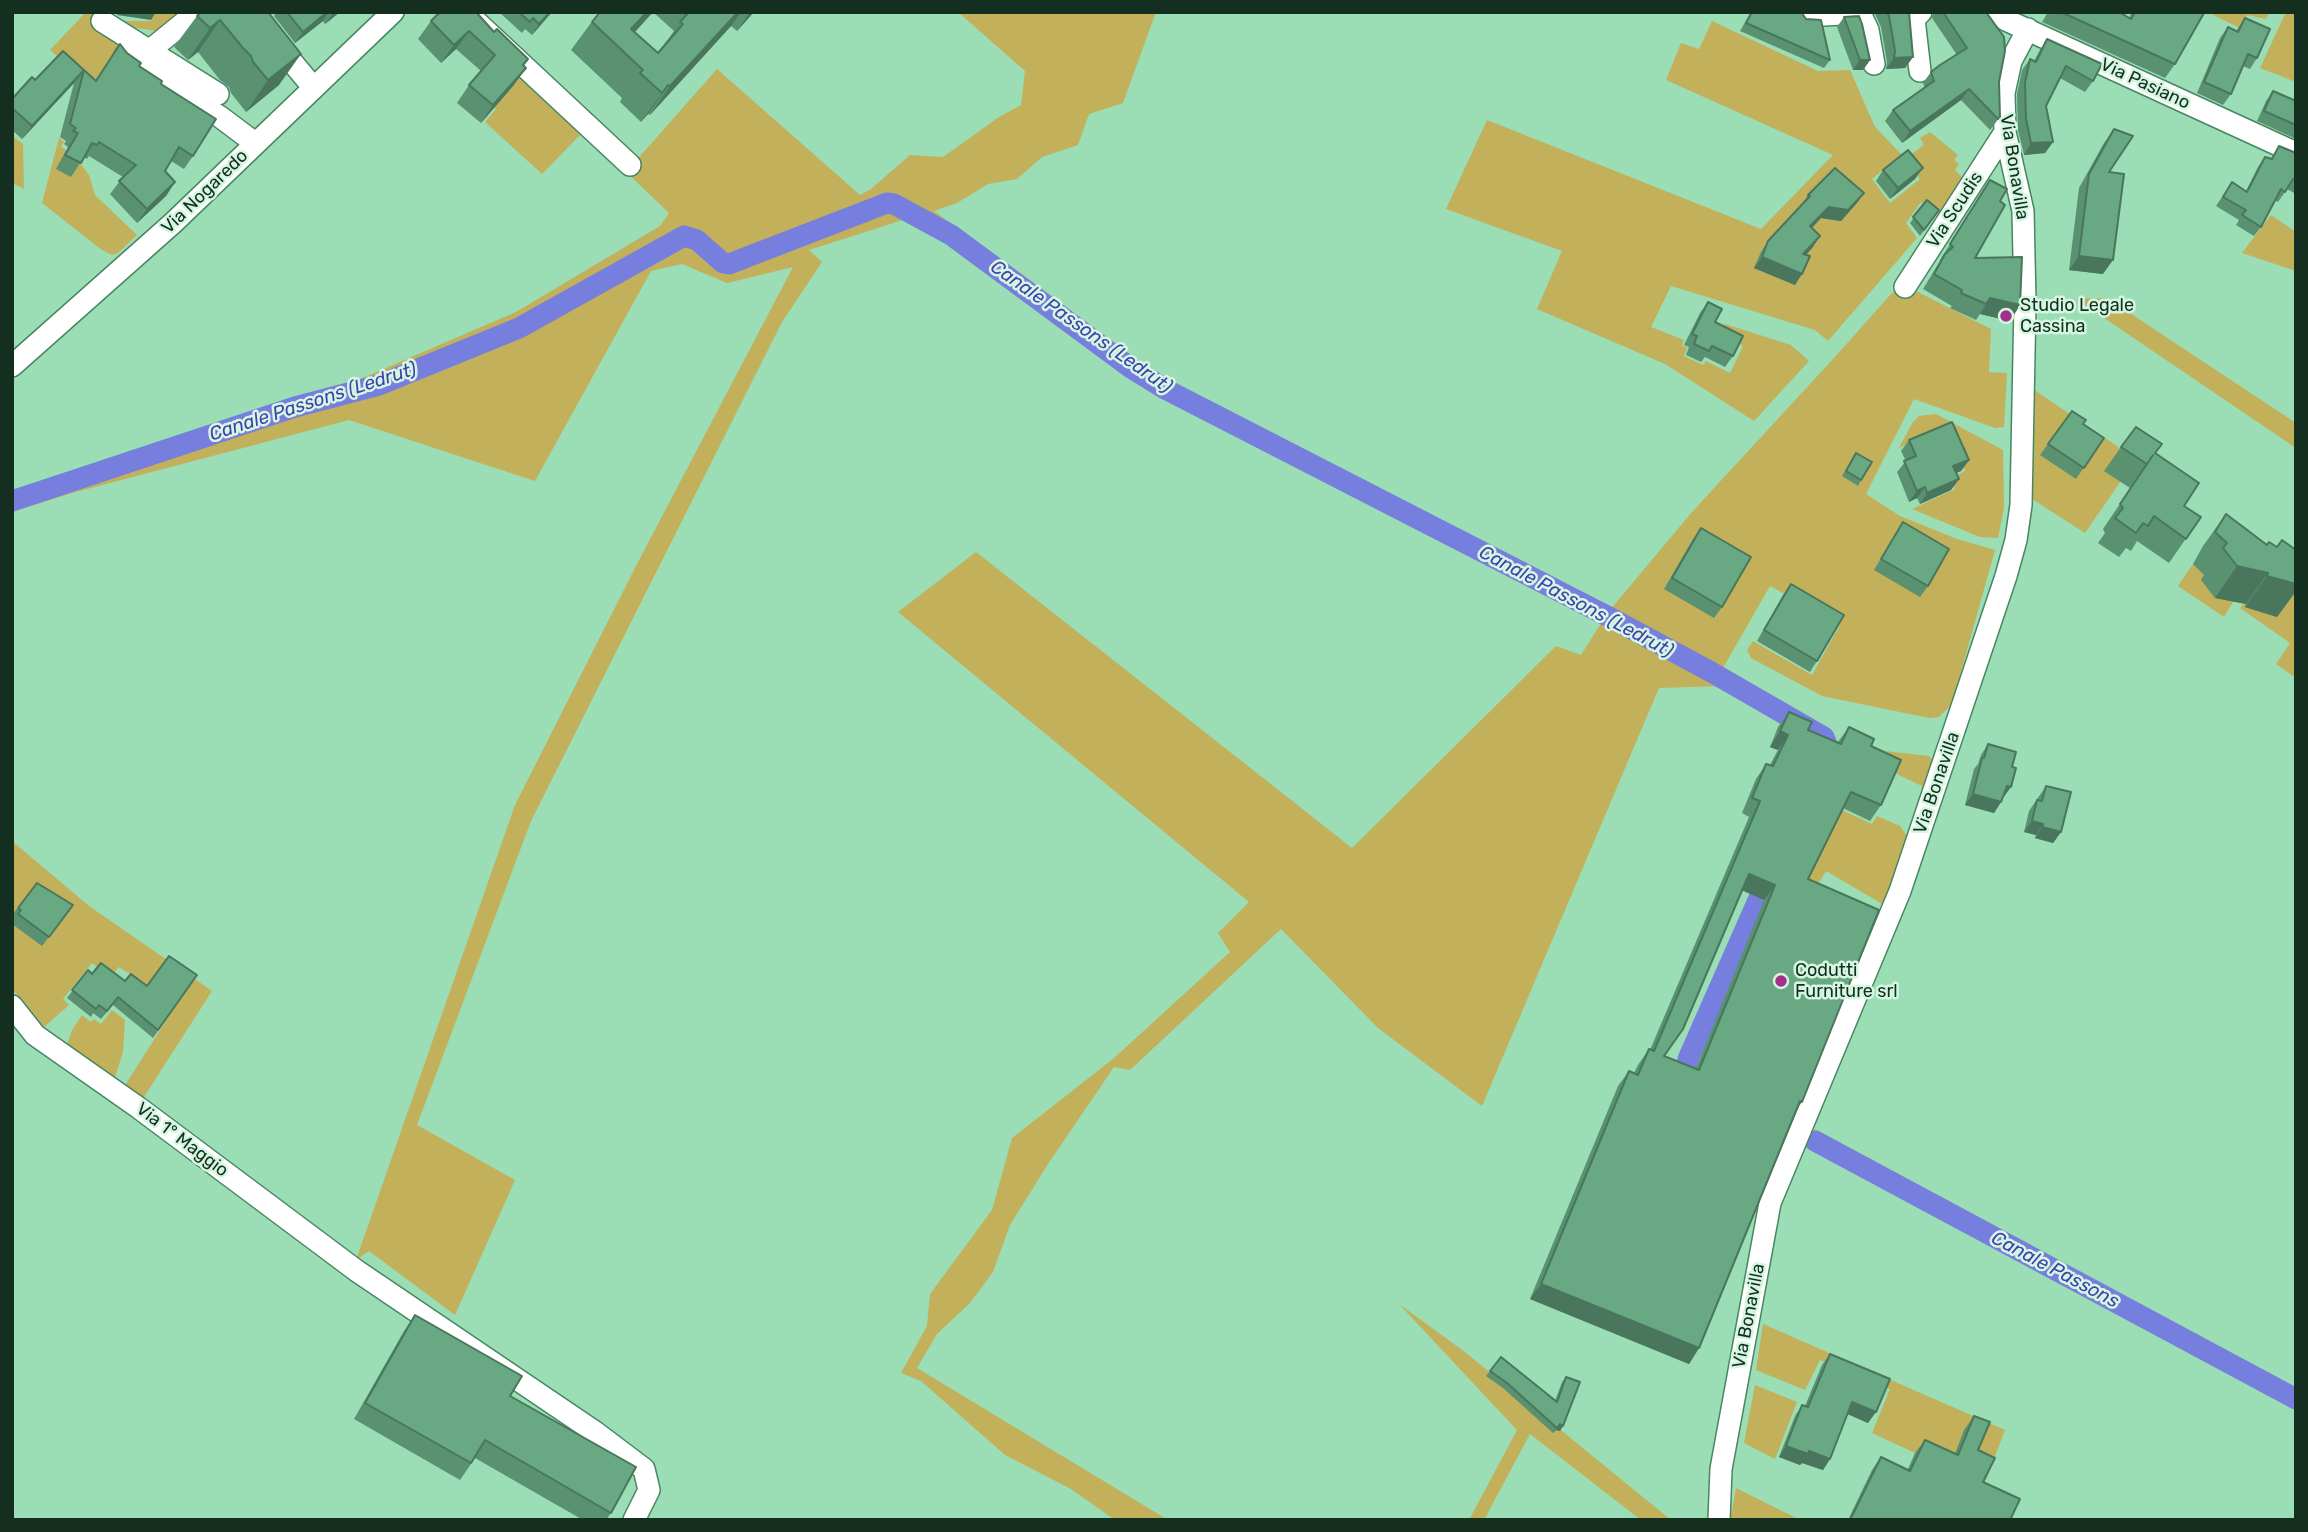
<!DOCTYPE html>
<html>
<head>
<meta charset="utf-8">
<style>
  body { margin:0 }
  #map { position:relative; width:2308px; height:1532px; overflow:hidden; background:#9bddb5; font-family:Rubik,sans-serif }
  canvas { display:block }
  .frame { position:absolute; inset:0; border:14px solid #142f20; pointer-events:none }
</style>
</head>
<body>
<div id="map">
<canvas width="2308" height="1532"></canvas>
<div class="frame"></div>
</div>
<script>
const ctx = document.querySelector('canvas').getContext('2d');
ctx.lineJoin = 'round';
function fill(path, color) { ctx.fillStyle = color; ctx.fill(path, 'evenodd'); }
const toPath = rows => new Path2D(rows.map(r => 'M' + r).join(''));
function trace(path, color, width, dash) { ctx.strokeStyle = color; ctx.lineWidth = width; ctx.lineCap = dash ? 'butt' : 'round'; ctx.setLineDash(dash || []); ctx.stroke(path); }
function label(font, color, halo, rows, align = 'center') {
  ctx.font = font + ' Rubik,sans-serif'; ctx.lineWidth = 5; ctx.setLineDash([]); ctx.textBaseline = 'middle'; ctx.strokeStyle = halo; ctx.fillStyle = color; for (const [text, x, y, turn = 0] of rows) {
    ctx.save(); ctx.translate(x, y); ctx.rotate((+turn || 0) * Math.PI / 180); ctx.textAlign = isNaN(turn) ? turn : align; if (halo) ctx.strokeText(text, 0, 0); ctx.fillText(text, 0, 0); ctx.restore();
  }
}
const green = toPath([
  [86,12,95,12,98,28,121,42,85,97,77,73,50,50],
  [153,12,187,12,162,32,132,27,123,21,151,21],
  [958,12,1156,12,1123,103,1089,114,1078,145,1042,157,1017,179,988,184,957,203,934,211,1128,355,1171,384,1610,610,1692,512,1833,359,1892,293,1914,290,1991,329,1989,372,2007,373,2004,427,1995,428,1914,399,1866,494,1900,516,1957,539,1995,550,1952,704,1939,717,1929,718,1822,696,1751,658,1747,650,1753,641,1812,675,1840,625,1770,586,1723,668,1753,685,1659,688,1482,1106,1378,1028,1281,929,1130,1070,1114,1067,1048,1164,1010,1225,993,1272,970,1303,937,1334,917,1368,1168,1520,1115,1520,1071,1489,1005,1455,921,1381,901,1373,927,1326,930,1294,992,1210,1012,1138,1113,1059,1230,952,1218,933,1249,902,898,612,976,552,1352,848,1556,646,1581,655,1603,620,1164,397,943,235,909,218,809,250,822,262,782,322,531,821,417,1125,515,1180,455,1315,369,1251,356,1260,515,805,637,564,793,267,727,283,682,264,651,271,535,481,349,420,72,493,12,512,12,491,326,389,351,383,516,312,660,226,669,213,626,172,717,69,860,195,871,189,910,155,943,157,999,117,1021,105,1025,71],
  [2207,12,2269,12,2266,19,2247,15,2240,28],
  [2286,12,2296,12,2296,82,2260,68],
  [1712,21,1818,71,1850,70,1875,127,1901,154,1910,155,1924,145,1920,138,1930,132,1958,155,1954,160,1959,164,1955,170,1964,179,1938,214,1921,202,1906,223,1917,238,1828,341,1815,330,1671,286,1651,327,1684,340,1682,345,1687,348,1684,356,1703,365,1706,361,1730,373,1743,346,1720,336,1725,324,1791,345,1809,361,1754,421,1665,364,1537,309,1562,251,1446,209,1487,120,1761,229,1833,155,1666,80,1681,43,1699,49],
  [1901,155,1920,179,1890,203,1872,179],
  [520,75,582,133,542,174,485,122,496,109,487,101],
  [12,136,23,144,24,189,12,183],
  [59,138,64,142,61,146,78,160,89,175,95,195,137,235,118,253,112,255,102,250,42,203],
  [2271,215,2296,232,2296,271,2242,253],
  [2107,298,2296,423,2296,448,2076,299],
  [2033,389,2136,459,2085,533,2029,497],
  [1936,414,2003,450,2004,508,1998,538,1980,537,1912,509,1955,489,1950,479,1965,471,1946,426,1899,448,1913,422,1919,416],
  [2193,564,2233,602,2224,617,2178,586],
  [2296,584,2296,678,2276,664,2290,643,2240,608,2243,604],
  [1876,750,1929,756,1934,763,1926,788,1897,774,1885,766],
  [1842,810,1872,824,1877,816,1900,826,1907,836,1908,844,1884,905,1826,871,1816,888,1805,883],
  [12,841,89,906,212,991,142,1100,124,1087,171,1013,130,981,133,976,119,967,110,977,92,963,63,999,69,1005,44,1027,12,989],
  [112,1010,125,1020,123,1052,114,1080,66,1048,72,1030,82,1015,91,1022,94,1019,101,1024],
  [1815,1129,2296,1388,2296,1405,1809,1145],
  [1399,1304,1465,1352,1671,1520,1641,1520,1530,1434,1484,1520,1469,1520,1517,1430],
  [1763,1324,2005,1430,1984,1485,1872,1433,1890,1389,1820,1360,1805,1390,1756,1370],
  [1755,1385,1797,1402,1775,1459,1744,1443],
  [1736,1488,1800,1520,1730,1520]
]);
const canal = toPath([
  [12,501,295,407,379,385,519,328,684,236,697,240,723,263,729,264,887,203,894,204,951,235,1131,368,1165,389,1613,619,1713,673,1824,737,1827,745,1820,761],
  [1692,1075,1686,1069,1688,1059,1770,873],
  [1815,1141,2296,1399]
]);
const minor = toPath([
  [250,12,313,87],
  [466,12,630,165],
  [1803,12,1806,16,1860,13,1868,30,1874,64],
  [1996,12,2006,20,2296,153],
  [102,21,218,94],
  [149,51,197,12],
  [125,56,219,116,255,143],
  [1920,71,1914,19,1921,12],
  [1905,287,2005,132],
  [12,366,173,223,393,12],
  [12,1006,35,1035,139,1108,357,1271,595,1432,644,1469,649,1490,634,1520],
  [1719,1520,1721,1469,1770,1203,1900,891,2006,576,2016,540,2021,505,2025,303,2023,211,2005,132,2004,93,2011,61,2028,29]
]);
const wall = toPath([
  [268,12,279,85,246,112,231,93,229,87,220,80,198,52,188,60,174,47,197,16],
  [276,12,340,12,325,24,323,21,295,43,274,16],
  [440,12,526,68,513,86,481,123,457,103,469,85,481,71,456,49,441,63,418,39,431,21],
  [499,12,552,12,532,35,525,29,522,33],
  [599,12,754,12,737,31,731,26,650,115,648,114,641,122,620,102,622,98,571,50],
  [653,12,674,31,658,53,635,32],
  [1751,12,1830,60,1824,68,1740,31],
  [1874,12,1909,12,1913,57,1905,68,1886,69,1887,62,1881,27],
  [1933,12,1986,12,1999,82,2000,117,1990,130,1961,100,1902,143,1885,121,1893,110,1925,88,1923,83,1931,72,1957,55,1932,18],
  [2048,12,2119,12,2129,18,2132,12,2204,12,2175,64,2165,78,2042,22],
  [1844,17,1870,60,1863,70,1853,70,1837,27],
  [2245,18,2257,58,2250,69,2243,66,2231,94,2223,105,2197,93,2220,38,2228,27,2236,31],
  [2047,39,2093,81,2085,92,2060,78,2046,106,2053,142,2045,153,2024,155,2018,130,2017,94,2022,70,2030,59,2034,61,2040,50],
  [120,44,139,66,161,84,193,156,184,169,171,161,165,171,175,182,166,196,137,223,110,194,123,177,89,156,87,159,84,157,71,177,56,169,68,147,64,144,66,141,60,137,74,83,22,139,12,130,12,99,35,80,63,51,95,81],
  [2273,91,2296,101,2296,139,2257,121,2266,101],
  [2114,129,2109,172,2103,274,2069,270,2079,188,2104,143],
  [2279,146,2296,153,2296,194,2287,189,2278,202,2275,200,2261,227,2254,236,2236,225,2239,220,2216,206,2232,182,2246,191,2258,167,2265,157,2271,159],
  [1883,170,1915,179,1890,199,1876,181],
  [1990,180,2000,201,1975,258,2020,305,2010,321,1980,314,1976,320,1950,308,1952,306,1923,289,1940,261,1940,260],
  [1864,193,1856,204,1841,221,1821,218,1812,228,1813,247,1806,255,1795,285,1754,268,1761,252,1768,241,1801,206,1808,195],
  [1927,200,1939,210,1920,236,1910,223],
  [1708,302,1715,322,1733,356,1725,367,1705,357,1701,362,1686,355,1689,347,1684,345,1700,313],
  [2072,411,2083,424,2104,438,2076,479,2040,455],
  [1909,440,1969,460,1961,471,1956,473,1959,479,1951,490,1920,504,1917,498,1909,502,1897,472,1906,461,1901,451],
  [2121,447,2155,453,2184,506,2201,517,2169,563,2137,541,2131,551,2126,548,2119,557,2098,543,2105,533,2103,529,2136,480,2130,488,2104,471],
  [1856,453,1861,480,1858,486,1842,476],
  [2226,514,2267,545,2296,550,2296,591,2277,617,2245,607,2246,604,2215,598,2201,580,2204,575,2193,564,2203,546],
  [1903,522,1928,586,1920,597,1874,570],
  [1701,528,1722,607,1714,618,1664,589,1693,539],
  [1791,584,1817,661,1810,672,1757,641,1783,595],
  [1789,712,1808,730,1838,742,1849,727,1871,746,1881,805,1870,821,1843,808,1808,879,1802,1102,1795,1112,1699,1348,1689,1364,1530,1299,1618,1086,1629,1071,1634,1073,1638,1065,1649,1049,1650,1050,1749,817,1742,813,1756,779,1766,764,1770,765,1778,750,1770,747,1778,727],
  [1742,890,1764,900,1696,1068,1664,1056],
  [1988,744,2003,798,1994,813,1965,805,1974,769,1978,764,1981,755],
  [2046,786,2061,832,2053,843,2035,838,2036,835,2024,832,2029,811],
  [37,883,73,905,42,946,12,924,14,919,12,918,12,915],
  [88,970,92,974,147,986,197,975,153,1038,113,1005,101,1019,93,1013,91,1017,67,998],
  [415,1315,510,1396,611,1513,606,1520,583,1520,475,1458,460,1480,354,1419,404,1331],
  [1830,1354,1868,1423,1848,1414,1830,1459,1823,1470,1802,1463,1800,1465,1779,1457,1795,1416,1802,1405,1805,1406,1822,1365],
  [1490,1371,1555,1401,1562,1382,1566,1377,1563,1426,1560,1431,1556,1430,1553,1433,1503,1388,1486,1376],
  [1974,1416,1983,1482,2010,1520,1848,1520,1872,1470,1881,1457,1908,1469,1915,1453,1925,1440,1955,1454,1964,1430]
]);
const shadedWall = toPath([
  [119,12,156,12,151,20,117,15],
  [327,12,329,12,323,21,295,43,303,32],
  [334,12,340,12,325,24],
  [550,12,552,12,532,35,539,24],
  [647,12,653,12,620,48,631,29],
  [738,12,741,12,731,26,650,115,670,86],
  [750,12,754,12,737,31],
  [220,20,198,52,188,60,210,28],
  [469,31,456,49,441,63,454,45],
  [301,54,279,85,246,112,268,80],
  [1913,57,1905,68,1886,69,1894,58],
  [1860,60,1870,60,1863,70,1853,70],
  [526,68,513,86,481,123,493,105],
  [84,70,74,83,22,139,32,126],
  [668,85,648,114,641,122,662,93],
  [1969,89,1961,100,1902,143,1910,131],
  [2053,142,2045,153,2024,155,2031,143],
  [1923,168,1915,179,1890,199,1898,188],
  [175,182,166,196,137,223,147,209],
  [1864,193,1856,204,1841,221,1821,218,1803,237,1810,226,1829,207],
  [1820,236,1813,247,1796,265,1803,254],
  [2079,256,2113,260,2103,274,2069,270],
  [1762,257,1802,274,1795,285,1754,268],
  [1990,298,2020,305,2010,321,1980,314],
  [1969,460,1961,471,1946,477,1953,466],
  [1959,479,1951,490,1920,504,1927,493],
  [1925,487,1917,498,1909,502,1917,491],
  [2237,566,2268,573,2246,604,2215,598],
  [2267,576,2296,584,2296,591,2277,617,2245,607],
  [1780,731,1788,735,1778,750,1770,747],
  [2007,786,2011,787,2003,798],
  [1973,794,2001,802,1994,813,1965,805],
  [2032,821,2043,824,2036,835,2024,832],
  [2042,827,2061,832,2053,843,2035,838],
  [1749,874,1775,885,1764,900,1739,889],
  [1541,1284,1699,1348,1689,1364,1530,1299],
  [1852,1402,1876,1412,1868,1423,1845,1413],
  [1560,1424,1563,1426,1560,1431,1556,1430,1553,1433],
  [1786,1446,1809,1451,1830,1459,1823,1470,1802,1463,1800,1465,1779,1457]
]);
const building = toPath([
  [201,12,268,12,301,54,268,80,253,62,251,56,243,48,220,20,210,28,197,16,201,12],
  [287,12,327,12,303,32,287,12],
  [440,12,476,12,494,32,497,29,528,59,523,65,526,68,493,105,469,85,495,55,469,31,454,45,431,21,440,12],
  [519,12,550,12,539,24,533,18,530,22,519,12],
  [600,12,647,12,631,29,658,53,683,24,680,22,689,12,738,12,670,86,668,85,662,93,640,73,643,70,592,22,600,12],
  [1752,12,1801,12,1806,19,1821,20,1830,60,1746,23,1752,12],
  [1887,12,1909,12,1913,57,1894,58,1895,51,1889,16,1887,12],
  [1943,12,1986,12,2004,37,2005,51,1999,82,2000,117,1998,119,1969,89,1910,131,1893,110,1934,81,1931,72,1940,65,1967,48,1943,12],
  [2061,12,2119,12,2131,19,2135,12,2204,12,2204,13,2175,64,2061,12],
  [1859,16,1862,24,1870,60,1860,60,1844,17,1859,16],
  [2245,18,2270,29,2257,58,2248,54,2231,94,2204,82,2228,27,2238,32,2245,18],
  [2047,39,2102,64,2093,81,2066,66,2046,106,2053,142,2031,143,2026,119,2025,83,2030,59,2036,62,2047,39],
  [120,44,127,53,141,63,139,66,162,81,161,84,216,119,193,156,179,147,165,171,175,182,147,209,119,181,136,165,99,142,97,145,92,143,81,163,65,155,78,133,73,131,76,128,70,124,84,70,32,126,12,108,12,99,32,77,35,80,63,51,96,81,120,44],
  [2273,91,2296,101,2296,125,2264,111,2273,91],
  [2114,129,2133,136,2109,172,2124,174,2113,260,2079,256,2089,174,2114,129],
  [2279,146,2296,153,2296,181,2293,179,2285,192,2281,189,2261,227,2242,215,2246,210,2223,197,2232,182,2247,192,2265,157,2272,159,2279,146],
  [1908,150,1923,168,1898,188,1883,170,1908,150],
  [1835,168,1864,193,1848,210,1829,207,1810,226,1820,236,1803,254,1810,256,1802,274,1762,257,1768,241,1810,196,1808,195,1835,168],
  [1990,180,2007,189,2000,201,2005,205,1975,258,2022,257,2020,305,1990,298,1986,304,1961,293,1962,290,1934,274,1945,254,1953,247,1950,244,1990,180],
  [1927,200,1939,210,1924,230,1913,217,1927,200],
  [1708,302,1722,309,1715,322,1743,336,1733,356,1712,346,1709,351,1694,344,1697,336,1692,334,1708,302],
  [2072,411,2086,420,2083,424,2104,438,2084,468,2048,444,2072,411],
  [1952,422,1969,460,1953,466,1959,479,1927,493,1925,487,1917,491,1904,461,1916,456,1909,440,1952,422],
  [2136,427,2162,444,2155,453,2199,483,2184,506,2201,517,2186,539,2154,516,2148,526,2143,523,2136,533,2115,518,2123,508,2120,504,2153,455,2147,464,2121,447,2136,427],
  [1856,453,1872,462,1861,480,1846,471,1856,453],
  [2226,514,2267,545,2269,542,2277,547,2282,540,2296,550,2296,584,2267,576,2268,573,2237,566,2223,548,2227,543,2215,532,2226,514],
  [1903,522,1949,549,1928,586,1881,559,1903,522],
  [1701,528,1751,557,1722,607,1672,578,1701,528],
  [1791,584,1844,615,1817,661,1764,630,1791,584],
  [1789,712,1812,722,1808,730,1841,744,1849,727,1874,739,1871,746,1901,760,1881,805,1851,792,1808,879,1879,910,1802,1102,1800,1101,1699,1348,1541,1284,1629,1071,1638,1075,1649,1049,1654,1051,1760,801,1752,798,1766,764,1773,766,1788,735,1780,731,1789,712],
  [1749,874,1775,885,1699,1070,1664,1056,1683,1029,1749,874],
  [1988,744,2016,752,2012,767,2016,768,2011,787,2007,786,2001,802,1973,794,1982,758,1984,758,1988,744],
  [2046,786,2071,792,2061,832,2042,827,2043,824,2032,821,2037,800,2042,801,2046,786],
  [37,883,73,905,49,937,18,914,21,910,18,908,37,883],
  [169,956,197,975,158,1030,118,997,107,1011,99,1005,96,1009,72,990,88,970,92,974,101,963,125,981,131,974,147,986,169,956],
  [415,1315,522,1376,510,1396,636,1467,611,1513,485,1440,471,1463,365,1403,415,1315],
  [1830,1354,1890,1379,1876,1412,1852,1402,1830,1459,1809,1451,1808,1454,1786,1446,1802,1405,1808,1407,1830,1354],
  [1501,1357,1557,1402,1566,1377,1580,1382,1563,1426,1560,1424,1557,1428,1507,1383,1490,1371,1501,1357],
  [1974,1416,1990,1422,1978,1450,1995,1458,1983,1482,2020,1499,2010,1520,1850,1520,1881,1457,1910,1471,1925,1440,1958,1455,1974,1416]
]);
const markers = [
  [2006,316,7,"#a3318c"],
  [1781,981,7,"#a3318c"]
];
const streetNames = [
  ["Via Pasiano",2145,84,25],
  ["Via Bonavilla",2014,167,81],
  ["Via Nogaredo",205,192,-44],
  ["Via Scudis",1955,210,-57],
  ["Via Bonavilla",1937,783,-71],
  ["Via 1° Maggio",182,1140,37],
  ["Via Bonavilla",1749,1316,-79]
];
const poiNames = [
  ["Studio Legale",2020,306],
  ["Cassina",2020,327],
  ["Codutti",1795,971],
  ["Furniture srl",1795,992]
];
const waterNames = [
  ["Canale Passons (Ledrut)",1081,327,35],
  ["Canale Passons (Ledrut)",313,402,-18],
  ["Canale Passons (Ledrut)",1576,602,28],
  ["Canale Passons",2055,1270,28]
];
fill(green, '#c2b05b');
trace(canal, '#767fde', 21);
trace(minor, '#468762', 24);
trace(minor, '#fff', 21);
fill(wall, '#599171');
fill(shadedWall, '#49765c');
fill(building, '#68a983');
trace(building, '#49765c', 2);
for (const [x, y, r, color] of markers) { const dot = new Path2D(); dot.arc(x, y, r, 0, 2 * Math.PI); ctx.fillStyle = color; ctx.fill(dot); trace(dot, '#d5f6e1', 2.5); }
label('18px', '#142f20', '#d5f6e1', streetNames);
label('18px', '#142f20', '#d5f6e1', poiNames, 'left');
label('italic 19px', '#4140af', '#d5f6e1', waterNames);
</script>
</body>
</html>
